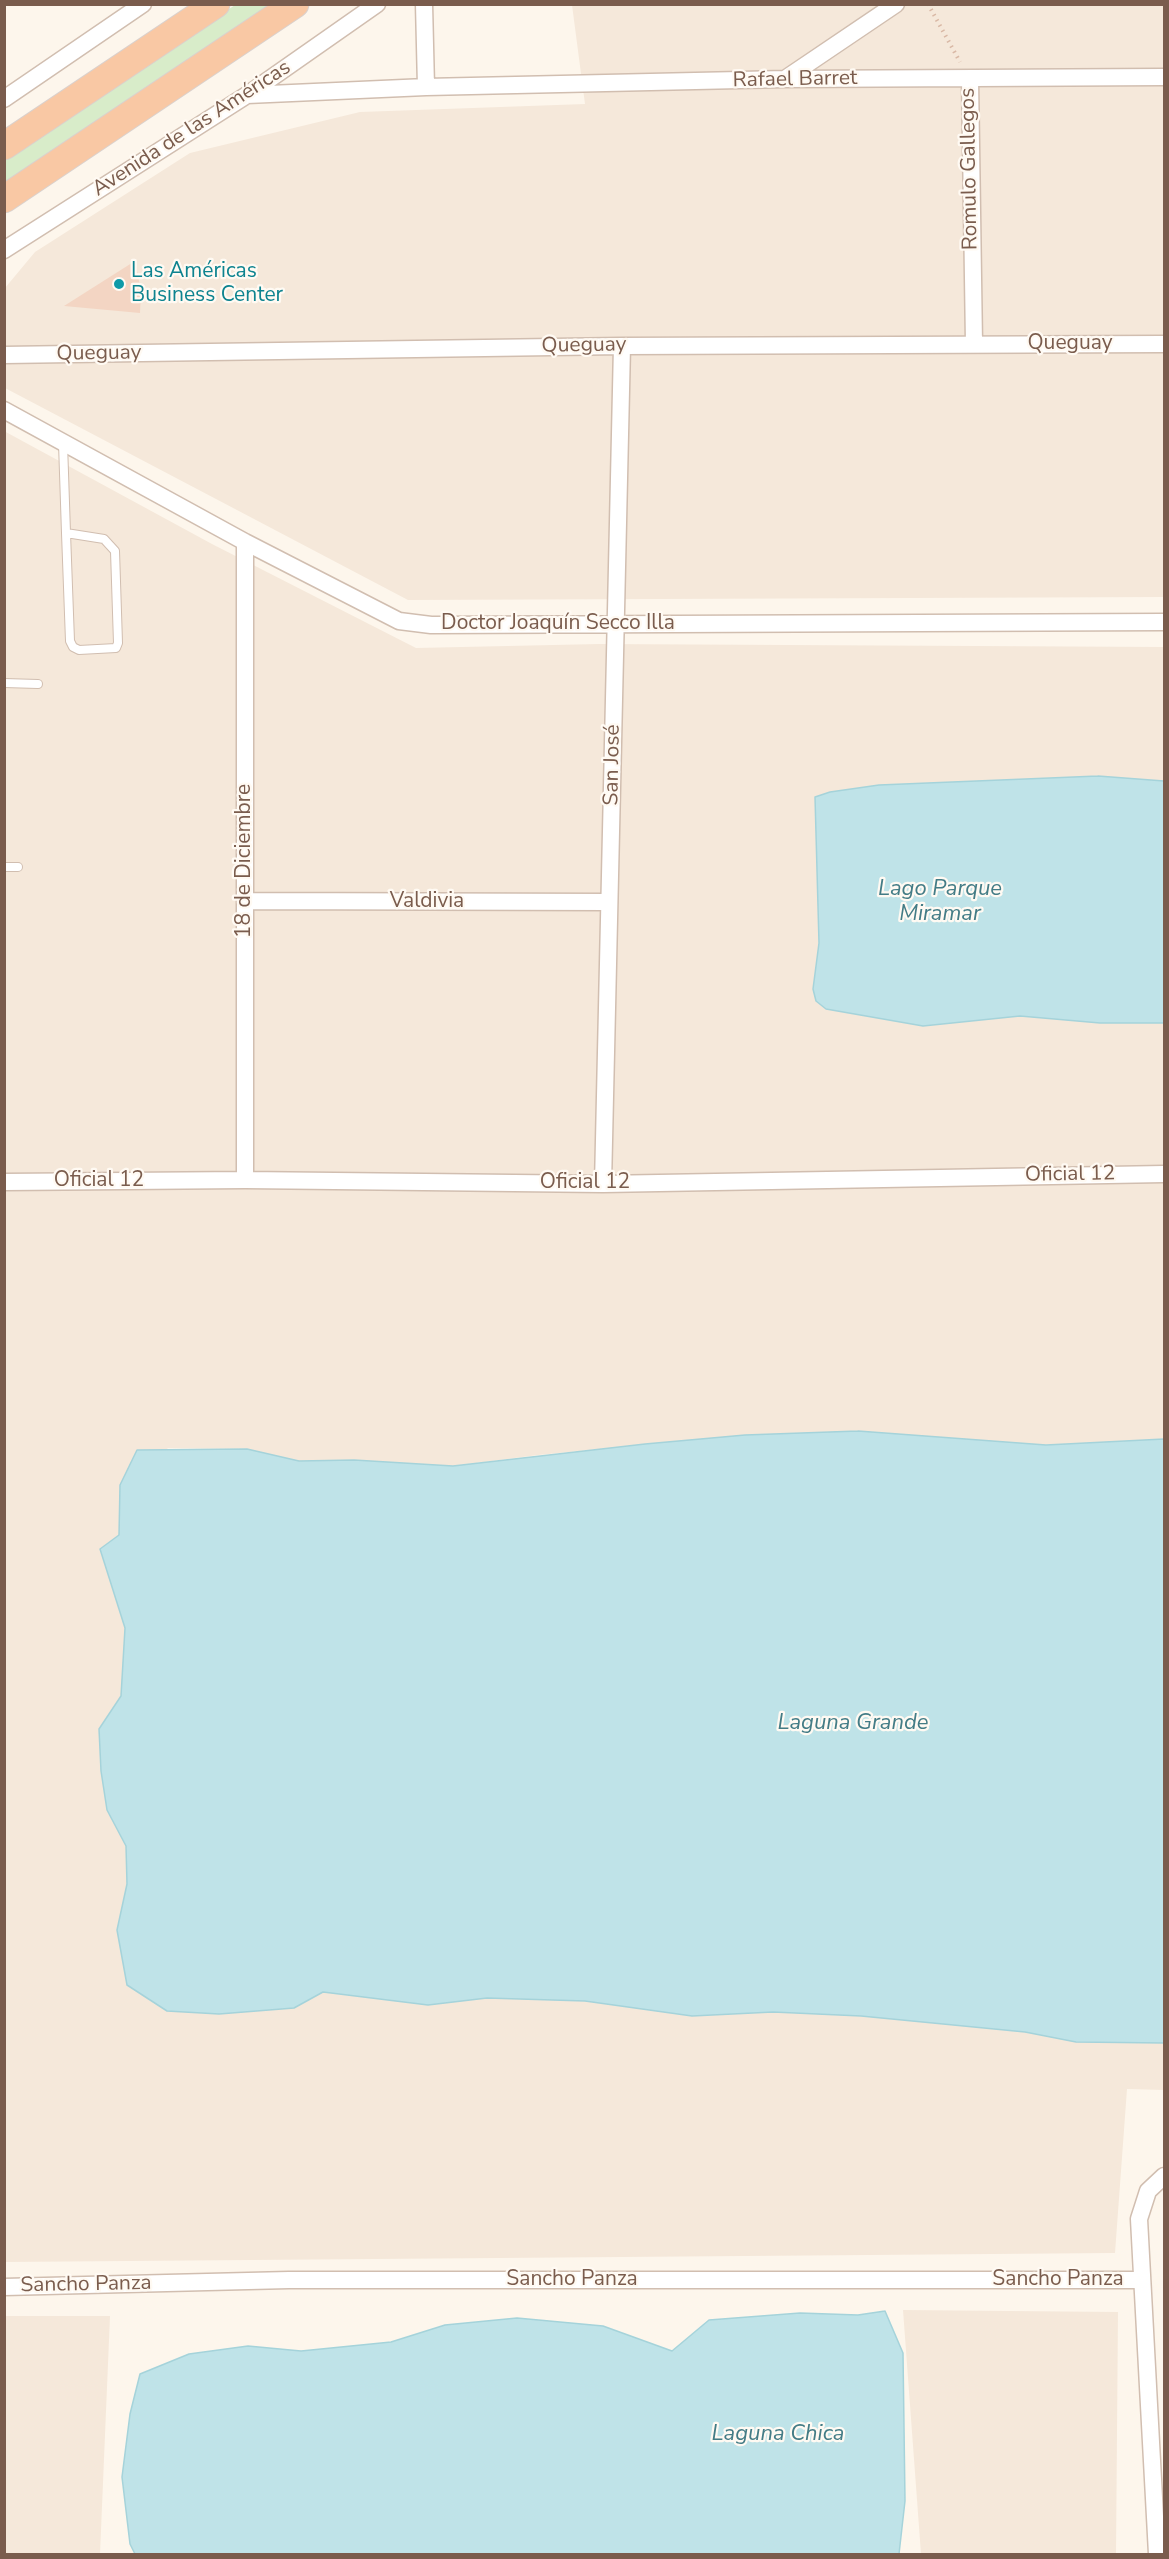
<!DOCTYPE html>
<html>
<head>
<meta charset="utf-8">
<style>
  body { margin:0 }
  #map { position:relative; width:1169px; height:2559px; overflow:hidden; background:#fdf6ec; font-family:"Nunito Sans",sans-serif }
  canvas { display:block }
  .frame { position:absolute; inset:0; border:6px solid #7a5c4d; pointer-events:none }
</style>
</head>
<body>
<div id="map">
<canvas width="1169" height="2559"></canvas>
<div class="frame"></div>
</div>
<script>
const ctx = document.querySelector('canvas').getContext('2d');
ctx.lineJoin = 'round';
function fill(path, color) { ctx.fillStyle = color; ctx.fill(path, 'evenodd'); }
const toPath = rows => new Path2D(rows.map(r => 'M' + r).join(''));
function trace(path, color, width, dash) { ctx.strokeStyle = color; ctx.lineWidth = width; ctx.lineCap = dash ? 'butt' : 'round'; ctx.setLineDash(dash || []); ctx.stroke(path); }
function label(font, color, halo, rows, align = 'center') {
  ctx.font = font + ' "Nunito Sans",sans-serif'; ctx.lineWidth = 4.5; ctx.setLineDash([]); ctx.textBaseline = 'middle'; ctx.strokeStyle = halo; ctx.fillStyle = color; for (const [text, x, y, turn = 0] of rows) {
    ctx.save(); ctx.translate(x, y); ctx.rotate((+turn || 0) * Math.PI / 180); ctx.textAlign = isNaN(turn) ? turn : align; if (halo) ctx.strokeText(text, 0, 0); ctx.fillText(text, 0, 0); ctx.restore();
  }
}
const residential = toPath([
  [572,5,1164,5,1164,597,408,600,5,388,5,288,35,252,190,153,360,112,585,104],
  [4,431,212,544,416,648,599,644,1164,647,1164,1439,1046,1445,858,1431,745,1435,538,1455,453,1466,354,1460,299,1461,247,1449,168,1448,120,1485,119,1535,100,1549,125,1628,121,1696,99,1729,101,1771,107,1810,126,1846,127,1884,117,1930,128,1985,167,2011,219,2014,294,2008,323,1992,428,2005,487,1998,585,2001,692,2016,773,2012,861,2016,1025,2032,1076,2042,1164,2043,1164,2090,1127,2089,1115,2253,5,2262],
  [903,2310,1118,2312,1116,2554,921,2554],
  [5,2316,110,2316,100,2554,5,2554]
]);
const green = toPath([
  [235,5,276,5,5,187,5,160]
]);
const water = toPath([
  [1098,776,1164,781,1164,1023,1100,1023,1020,1016,923,1026,826,1009,816,1001,813,989,819,943,815,797,830,792,879,785,1098,776],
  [858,1431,1046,1445,1164,1439,1164,2043,1076,2042,1025,2032,861,2016,773,2012,692,2016,585,2001,487,1998,428,2005,323,1992,294,2008,219,2014,167,2011,127,1985,117,1930,127,1884,126,1846,107,1810,101,1771,99,1729,121,1696,125,1628,100,1549,119,1535,120,1485,137,1450,247,1449,299,1461,354,1460,453,1466,645,1444,745,1435,858,1431],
  [885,2311,903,2353,905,2501,899,2554,135,2554,130,2544,122,2477,130,2414,140,2374,189,2354,248,2346,301,2351,391,2342,445,2325,517,2318,603,2326,672,2351,709,2320,800,2313,858,2315,885,2311]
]);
const building = toPath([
  [135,261,141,291,140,313,64,306]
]);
const path = toPath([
  [928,4,960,62]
]);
const service = toPath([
  [63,443,66,533,70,641,73,647,79,650,116,648,118,643,115,551,104,539,66,533],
  [4,683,38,684],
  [4,867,18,867]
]);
const minor = toPath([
  [424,4,426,87],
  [785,79,896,4],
  [970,79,974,344],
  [247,95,426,87,785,79,1164,77],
  [4,99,143,4],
  [4,250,247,95,377,4],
  [4,355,622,346,1164,344],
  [4,410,245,542,399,621,431,625,1164,622],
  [245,901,609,902],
  [245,1180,245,542],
  [4,1182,245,1180,603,1184,1164,1174],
  [603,1184,622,346],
  [4,2287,289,2280,1140,2280],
  [1157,2554,1139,2219,1148,2191,1164,2176]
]);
const trunk = toPath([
  [4,146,216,4],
  [4,199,295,4]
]);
const markers = [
  [119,284,6,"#0f9aa8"]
];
const streetNames = [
  ["Rafael Barret",795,80,-1],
  ["Avenida de las Américas",192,129,-33],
  ["Romulo Gallegos",970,169,-91],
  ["Queguay",1070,344],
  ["Queguay",584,346,-1],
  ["Queguay",99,354,-1],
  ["Doctor Joaquín Secco Illa",558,624],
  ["San José",613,765,-89],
  ["18 de Diciembre",245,861,-90],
  ["Valdivia",427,902],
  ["Oficial 12",1070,1175,-1],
  ["Oficial 12",99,1181],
  ["Oficial 12",585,1183],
  ["Sancho Panza",572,2280],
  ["Sancho Panza",1058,2280],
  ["Sancho Panza",86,2285,-1]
];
const cultureNames = [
  ["Las Américas",131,272],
  ["Business Center",131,296]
];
const waterNames = [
  ["Lago Parque",940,890],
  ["Miramar",940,915],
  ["Laguna Grande",853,1724],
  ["Laguna Chica",778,2435]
];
fill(residential, '#f5e8da');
fill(green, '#d8ecc9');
fill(water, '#bfe3e8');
trace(water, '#a5d3da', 1.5);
fill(building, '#f3d5c3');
trace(service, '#d1beb0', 10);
trace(minor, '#d1beb0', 19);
trace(trunk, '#dad1cd', 29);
trace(path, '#d9b8a5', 4, [1.5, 4.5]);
trace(service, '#fff', 8);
trace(minor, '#fff', 16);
trace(trunk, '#f9c8a4', 27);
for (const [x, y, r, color] of markers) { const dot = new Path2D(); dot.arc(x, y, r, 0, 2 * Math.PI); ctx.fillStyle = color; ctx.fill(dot); trace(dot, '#fffaf3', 2); }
label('21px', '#7a5c4d', '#fffaf3', streetNames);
label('21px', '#0d838f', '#fffaf3', cultureNames, 'left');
label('italic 22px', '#437c86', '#fffaf3', waterNames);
</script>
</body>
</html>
